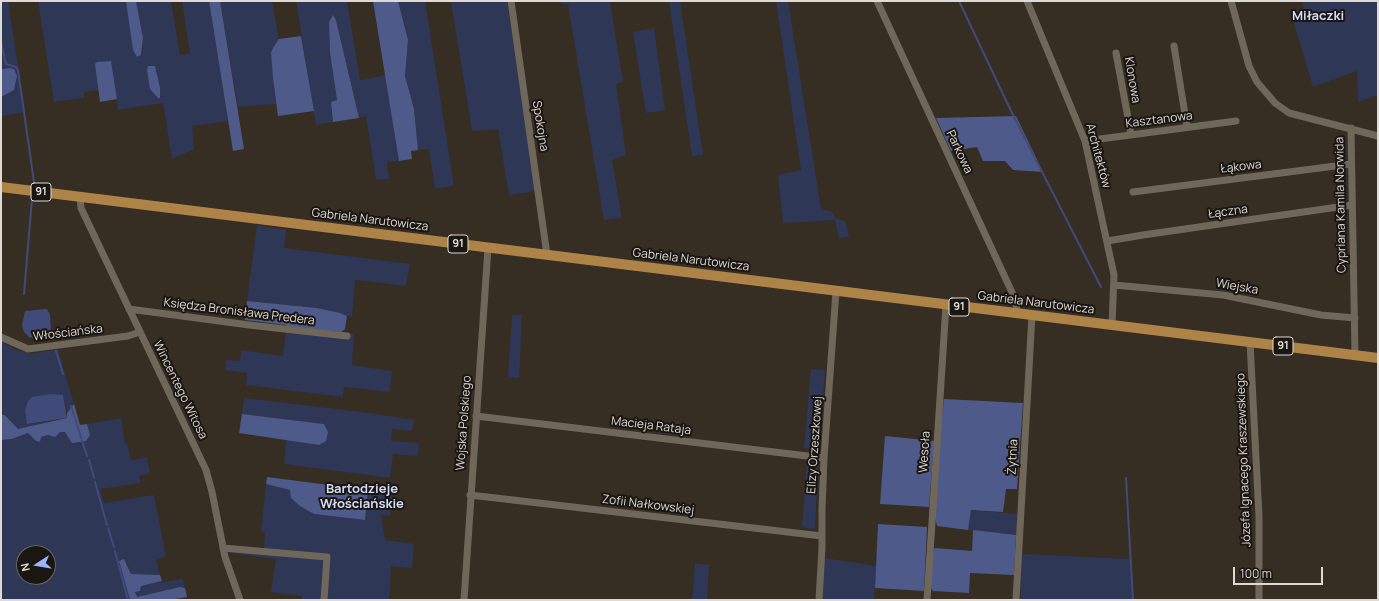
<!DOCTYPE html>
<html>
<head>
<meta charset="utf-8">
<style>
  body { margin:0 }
  #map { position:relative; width:1379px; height:601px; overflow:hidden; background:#362d23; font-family:Manrope,sans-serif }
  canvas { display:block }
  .frame { position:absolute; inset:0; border:2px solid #dfdad3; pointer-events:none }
  .north { position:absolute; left:16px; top:545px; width:40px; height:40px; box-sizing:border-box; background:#1a1612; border:1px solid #69645f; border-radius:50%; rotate:258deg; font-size:11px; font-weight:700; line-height:16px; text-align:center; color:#dfdad3 }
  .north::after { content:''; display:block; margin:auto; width:14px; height:18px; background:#9fb3fd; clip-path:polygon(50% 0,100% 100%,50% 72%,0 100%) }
  .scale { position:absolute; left:1233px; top:567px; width:90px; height:18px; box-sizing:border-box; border:2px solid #dfdad3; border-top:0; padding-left:5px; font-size:12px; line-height:14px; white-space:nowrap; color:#dfdad3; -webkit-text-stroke:3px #1a1612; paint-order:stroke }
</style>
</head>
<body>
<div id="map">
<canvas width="1379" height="601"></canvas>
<div class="frame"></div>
<div class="north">N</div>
<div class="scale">100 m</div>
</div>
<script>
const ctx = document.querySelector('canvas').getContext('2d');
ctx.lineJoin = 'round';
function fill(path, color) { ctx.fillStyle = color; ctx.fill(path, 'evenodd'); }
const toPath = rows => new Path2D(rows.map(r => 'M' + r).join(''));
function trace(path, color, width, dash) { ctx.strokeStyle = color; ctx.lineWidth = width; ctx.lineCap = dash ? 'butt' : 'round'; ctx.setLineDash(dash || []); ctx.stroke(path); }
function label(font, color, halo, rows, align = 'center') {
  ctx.font = font + ' Manrope,sans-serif'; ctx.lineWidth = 4; ctx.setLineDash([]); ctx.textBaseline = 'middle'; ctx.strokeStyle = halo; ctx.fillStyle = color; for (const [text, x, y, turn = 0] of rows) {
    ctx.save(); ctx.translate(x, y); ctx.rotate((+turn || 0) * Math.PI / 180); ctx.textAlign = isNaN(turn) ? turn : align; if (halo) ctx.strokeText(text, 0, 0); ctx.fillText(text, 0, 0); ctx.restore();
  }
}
const green = toPath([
  [1,1,8,1,25,112,1,116,1,95,3,96,14,90,17,76,10,68,1,69],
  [38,1,126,1,137,57,142,55,143,38,136,1,171,1,180,55,190,53,182,1,209,1,228,121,192,126,194,149,172,159,163,103,118,110,111,61,95,64,99,90,84,92,84,98,54,102],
  [220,1,272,1,279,39,271,53,276,104,238,107],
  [296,1,347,1,360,80,386,75,399,161,387,162,389,179,376,180,366,116,359,118,336,20,329,22,330,53,337,100,331,109,333,122,316,125],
  [398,1,425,1,454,186,435,189,429,149,418,150,414,109,405,76,408,40],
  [451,1,507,1,536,191,509,195,498,129,472,131],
  [560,1,610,1,623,82,616,84,626,155,612,160,622,218,604,220,568,4,561,4],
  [669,1,680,1,703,155,692,156],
  [776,1,788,1,821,209,831,211,836,218,845,221,849,237,839,238,835,220,783,223,778,175,801,170],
  [1302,1,1378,1,1378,95,1358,102,1357,71,1313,87,1291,13,1304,8],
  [654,28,665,110,646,113,633,32],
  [257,225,286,230,284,248,410,264,406,286,355,280,352,317,317,308,247,301],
  [512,315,522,315,519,378,508,377],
  [286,331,349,339,350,334,354,334,352,365,392,371,390,392,344,387,343,397,246,385,247,373,225,370,226,360,240,361,241,350,283,356],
  [1,341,14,349,32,354,58,349,74,404,67,413,63,395,30,424,65,419,18,429,6,415,1,415],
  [811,369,825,370,819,450,804,448],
  [244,398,370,413,414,420,412,431,392,429,391,441,419,443,418,456,393,454,390,478,284,464,286,439,319,445,324,424,242,414],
  [121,418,125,444,127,444,131,460,147,457,150,473,139,476,141,483,100,489,104,503,154,495,166,557,156,559,160,575,131,574,127,563,119,561,130,600,1,600,1,440,12,439,28,433,36,441,40,442,41,437,60,432,90,435,87,424],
  [24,553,48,553,48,577,24,577],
  [807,463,818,465,815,529,802,527],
  [266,484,290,490,314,514,365,520,368,490,393,493,390,516,381,515,385,540,414,544,412,568,391,566,389,600,302,600,302,596,271,592,276,559,231,553,229,545,264,548,265,533,261,532],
  [971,510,1017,514,1016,535,968,530],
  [1023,554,1131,559,1134,600,1021,600,1020,568],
  [824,558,876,566,874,600,822,600],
  [695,563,709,565,707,600,692,600],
  [183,579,185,588,180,587,137,597,135,592,140,591,141,586,147,584]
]);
const forest = toPath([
  [126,1,136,1,143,38,141,55,137,57,133,50],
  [209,1,220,1,244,149,233,151],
  [373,1,398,1,408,40,405,76,414,109,418,150,411,151,412,159,399,161],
  [333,15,336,20,359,118,333,122,331,102,337,100,330,53,329,22],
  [301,36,314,111,278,116,273,78,271,53,273,48,279,39],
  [111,61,117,99,100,102,95,64,97,62],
  [148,66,155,66,160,88,160,98,158,98,150,89,147,70],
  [10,68,14,69,17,76,14,90,3,96,1,95,1,69],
  [1016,116,1043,172,1013,170,1005,161,983,161,977,147,951,151,936,118],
  [247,301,317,308,340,313,347,316,345,329,341,332,286,327,286,325,245,320],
  [944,399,1023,403,1017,489,1006,489,1003,512,971,510,968,530,937,526,935,517,938,449],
  [74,404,80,425,87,424,90,435,86,441,72,443,65,432,60,432,55,437,48,435,41,437,40,442,36,441,28,433,12,439,1,440,1,415,5,415,18,429,67,418,67,413],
  [242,414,324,424,328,432,326,441,319,445,239,433],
  [885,436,934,441,929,507,880,504],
  [267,477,368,490,365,520,314,514,300,506,291,498,290,490,266,484],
  [878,524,927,527,924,591,875,588],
  [973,530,1016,535,1014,575,970,573,969,593,933,591,930,587,932,550,935,548,972,551],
  [124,559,131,574,160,575,162,581,141,586,140,591,135,592,137,597,180,587,185,588,187,597,169,600,130,600,119,561]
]);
const water = toPath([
  [47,309,50,315,51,330,50,335,39,339,29,337,24,332,22,325,25,311],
  [50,394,63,395,67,418,27,424,25,410,28,401,32,397]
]);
const stream = toPath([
  [959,1,1012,113,1101,287],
  [1,42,6,64,16,67,18,70,34,182],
  [24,294,32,199],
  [56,351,63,374],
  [71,406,87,456],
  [89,460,94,478],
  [1126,478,1133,600],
  [95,482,107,525],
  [108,528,114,547],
  [115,551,128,600]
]);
const street = toPath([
  [511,1,547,255],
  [877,1,1016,301,1017,313],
  [1027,1,1085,141,1114,275,1112,325],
  [1231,1,1249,66,1257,82,1275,103,1289,113,1378,136],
  [1174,46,1187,127],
  [1116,53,1131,134],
  [1351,128,1355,355],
  [1085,141,1236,121],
  [1133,192,1351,164],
  [80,197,81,208,206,470,212,492,225,557,240,600],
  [1107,241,1143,235,1352,205],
  [1114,285,1223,295,1321,315,1355,318],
  [129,309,249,325,347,336],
  [1,337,28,349,128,336,140,332],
  [1250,342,1259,516,1259,600],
  [476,416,824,458],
  [470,495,822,536],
  [223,548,327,557,324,600],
  [464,600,488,248],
  [819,600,822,548,822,510,824,458,836,291],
  [927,600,946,305],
  [1016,600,1032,315]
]);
const primary = toPath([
  [1,187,1378,358]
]);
const shields = [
  [41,192,20],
  [458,244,20],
  [959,307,20],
  [1283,346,20]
];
const shieldNames = [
  ["91",41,192],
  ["91",458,244],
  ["91",959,307],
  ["91",1283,346]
];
const streetNames = [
  ["Klonowa",1132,80,80],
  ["Kasztanowa",1159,120,-7],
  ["Spokojna",540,126,81],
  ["Parkowa",959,152,65],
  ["Architektów",1098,156,75],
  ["Łąkowa",1241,167,-7],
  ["Cypriana Kamila Norwida",1341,205,-91],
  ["Łączna",1228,212,-8],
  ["Gabriela Narutowicza",370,220,7],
  ["Gabriela Narutowicza",691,260,7],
  ["Wiejska",1237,287,10],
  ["Gabriela Narutowicza",1036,303,7],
  ["Księdza Bronisława Predera",239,312,7],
  ["Włościańska",68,333,-7],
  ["Wincentego Witosa",180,390,64],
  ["Wojska Polskiego",464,423,-86],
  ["Macieja Rataja",651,426,7],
  ["Elizy Orzeszkowej",815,445,-86],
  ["Wesoła",925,452,-86],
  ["Żytnia",1013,457,-87],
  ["Józefa Ignacego Kraszewskiego",1244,460,-92],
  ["Zofii Nałkowskiej",648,505,7]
];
const neighbourhoodNames = [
  ["Miłaczki",1318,16],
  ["Bartodzieje",362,489],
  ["Włościańskie",362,504]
];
fill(green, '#2f3756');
fill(forest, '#4e5a89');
fill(water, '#404b79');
trace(stream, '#404b79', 2);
trace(street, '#70675b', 7);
trace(primary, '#ae8347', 10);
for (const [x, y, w] of shields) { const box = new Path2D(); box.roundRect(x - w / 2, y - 9, w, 18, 3); ctx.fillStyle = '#1a1612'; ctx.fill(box); trace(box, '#dfdad3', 1); }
label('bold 11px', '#dfdad3', null, shieldNames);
label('12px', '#dfdad3', '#1a1612', streetNames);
label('bold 13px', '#d2daf6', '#1a1612', neighbourhoodNames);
</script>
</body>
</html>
